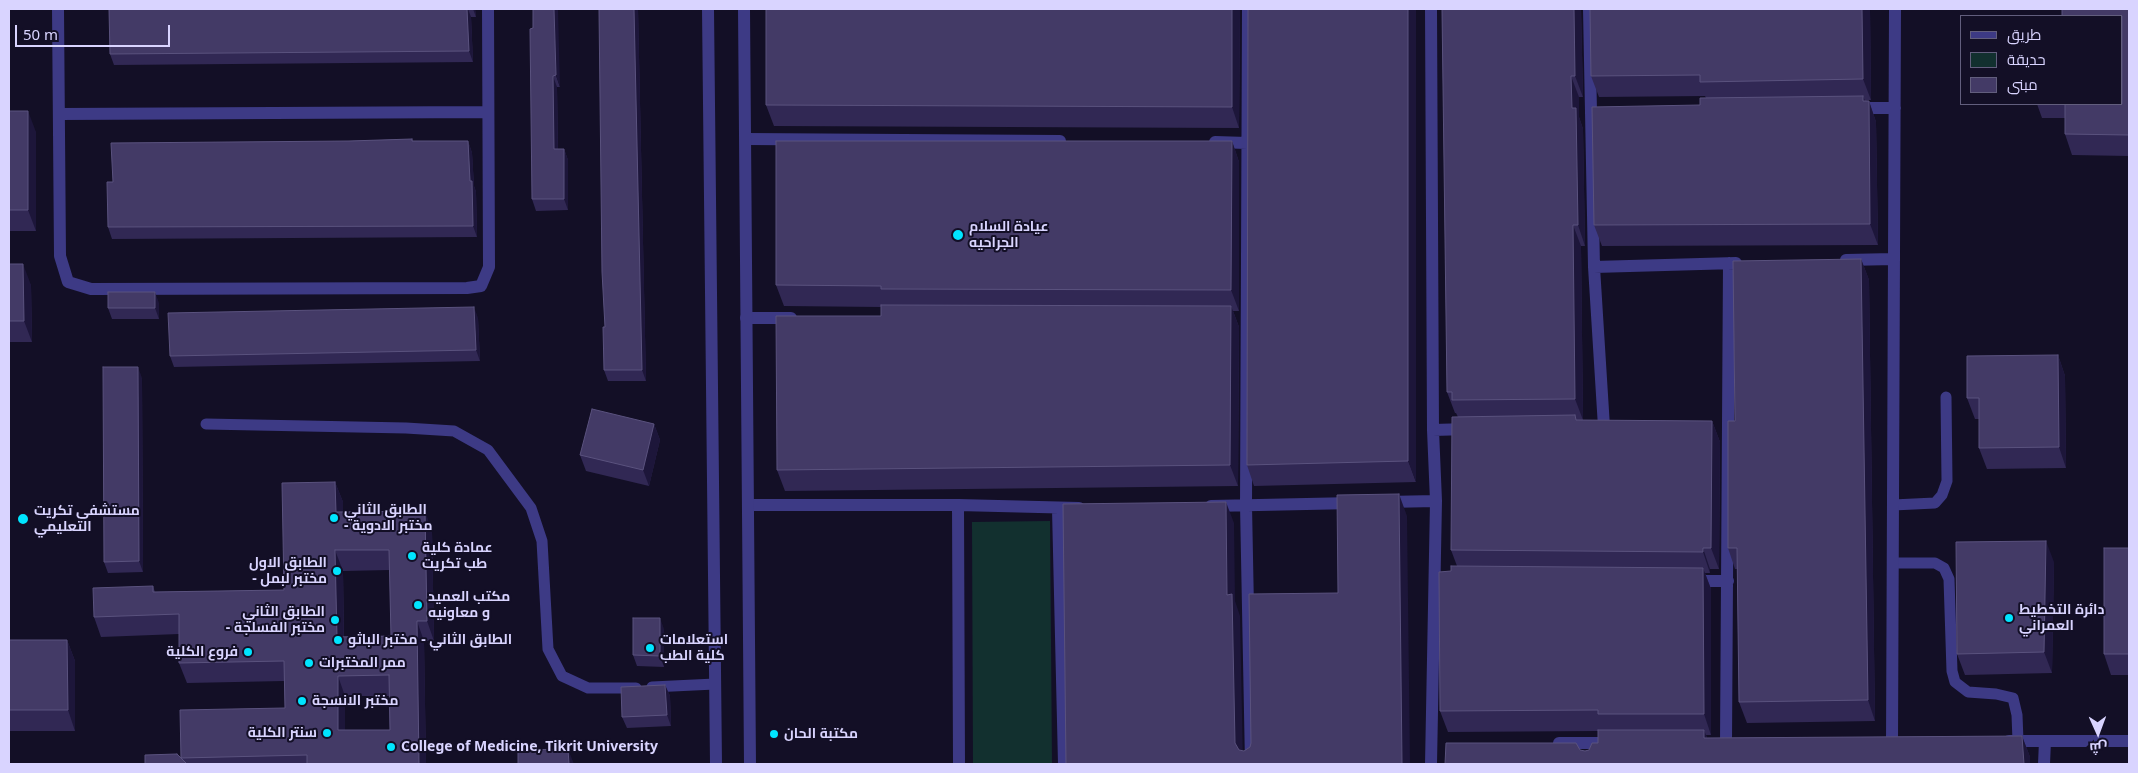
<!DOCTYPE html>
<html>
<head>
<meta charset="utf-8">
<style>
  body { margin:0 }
  #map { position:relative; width:2138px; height:773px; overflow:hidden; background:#130f26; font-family:"Noto Sans",Cairo,sans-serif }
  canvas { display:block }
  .frame { position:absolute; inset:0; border:10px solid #d9d4ff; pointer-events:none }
  .legend { position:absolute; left:1960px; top:15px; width:162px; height:90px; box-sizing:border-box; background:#130f26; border:1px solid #625e7d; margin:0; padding:6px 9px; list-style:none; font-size:15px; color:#d9d4ff }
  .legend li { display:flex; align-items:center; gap:10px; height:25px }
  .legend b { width:25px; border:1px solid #625e7d }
  .north { position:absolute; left:2073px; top:708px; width:50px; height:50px; -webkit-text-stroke:4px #130f26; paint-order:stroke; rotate:178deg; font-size:14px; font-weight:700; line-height:20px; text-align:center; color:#d9d4ff }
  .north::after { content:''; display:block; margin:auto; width:18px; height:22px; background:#d9d4ff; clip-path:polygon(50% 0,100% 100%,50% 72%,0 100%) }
  .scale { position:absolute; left:15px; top:25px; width:155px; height:22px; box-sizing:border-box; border:2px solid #d9d4ff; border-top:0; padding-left:6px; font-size:15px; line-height:18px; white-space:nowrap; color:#d9d4ff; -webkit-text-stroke:4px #130f26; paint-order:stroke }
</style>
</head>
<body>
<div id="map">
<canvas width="2138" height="773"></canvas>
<div class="frame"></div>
<ul class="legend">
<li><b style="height:6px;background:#3d3a85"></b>طريق</li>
<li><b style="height:14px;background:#12302f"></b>حديقة</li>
<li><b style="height:14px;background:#433a66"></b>مبنى</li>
</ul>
<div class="north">ش</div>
<div class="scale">50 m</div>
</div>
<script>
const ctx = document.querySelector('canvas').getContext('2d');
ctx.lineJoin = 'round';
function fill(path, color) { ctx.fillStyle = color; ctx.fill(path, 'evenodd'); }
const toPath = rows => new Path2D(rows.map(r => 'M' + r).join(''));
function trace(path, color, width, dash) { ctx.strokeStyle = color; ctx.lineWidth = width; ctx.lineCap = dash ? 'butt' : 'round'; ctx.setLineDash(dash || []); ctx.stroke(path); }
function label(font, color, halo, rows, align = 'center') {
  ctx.font = font + ' "Noto Sans",Cairo,sans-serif'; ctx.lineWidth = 4; ctx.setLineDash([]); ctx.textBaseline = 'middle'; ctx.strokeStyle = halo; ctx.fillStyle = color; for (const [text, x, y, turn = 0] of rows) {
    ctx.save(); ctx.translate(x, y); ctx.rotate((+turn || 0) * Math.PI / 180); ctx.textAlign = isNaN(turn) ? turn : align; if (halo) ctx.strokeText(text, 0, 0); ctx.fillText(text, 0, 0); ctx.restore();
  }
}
const green = toPath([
  [1050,521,1052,764,973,764,972,522]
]);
const service = toPath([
  [206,424,406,428,454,431,488,450,531,508,542,541,548,649,562,676,588,688,636,688],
  [1893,505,1935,503,1942,495,1947,481,1946,397],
  [1893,563,1935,563,1944,568,1949,579,1952,671,1955,682,1968,692,1996,694,2013,698,2017,715,2018,741],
  [652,687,715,684]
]);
const minor = toPath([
  [58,9,60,256,68,282,91,289,467,288,481,286,489,267,488,9],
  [1248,9,1246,505,1251,764],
  [1431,9,1433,430,1436,501],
  [1589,9,1594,267,1604,427],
  [1855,108,1895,108],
  [59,114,488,112],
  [746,139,1060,141],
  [1215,142,1247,143],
  [1846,260,1894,259],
  [1594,267,1736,263],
  [746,318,791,318],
  [1433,430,1468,429],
  [1386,502,1436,501,1431,764],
  [749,505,958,505,1079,508],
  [958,505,959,764],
  [1211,506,1354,503],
  [1058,509,1064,764],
  [1692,581,1728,581],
  [1892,741,1895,9],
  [2009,741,2129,741],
  [1726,742,1729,263],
  [1559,743,1614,743],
  [2044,764,2045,741]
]);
const tertiary = toPath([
  [708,9,716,764],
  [744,9,750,764]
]);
const wall = toPath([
  [109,9,475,9,476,17,471,17,473,62,114,65,110,54],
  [533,9,560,87,557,87,558,149,564,149,568,160,568,210,536,211,532,199],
  [599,9,638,9,646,381,608,381,604,370,605,327],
  [1240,9,1239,128,774,126,766,105],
  [1248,9,1416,482,1254,486,1247,465],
  [1442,9,1581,9,1583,97,1579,97,1579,117,1583,129,1585,246,1581,246,1583,420,1577,420,1712,421,1720,442,1719,569,1710,569,1710,573,1705,573,1711,589,1711,735,1706,735,1707,738,2022,736,2030,757,1445,764,1580,750,1585,751,1589,750,1598,743,1598,731,1448,732,1440,711,1451,571,1457,566,1451,550,1458,417,1456,413,1455,413,1447,392],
  [1870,9,1871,100,1865,100,1869,101,1876,122,1878,245,1602,246,1594,225,1706,98,1705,96,1599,97,1591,76],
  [2129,9,2129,156,2072,155,2065,134,2065,118,2042,118,2037,104,2122,104],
  [9,111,36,132,36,231,9,231],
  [412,139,413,141,468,141,472,153,474,186,476,192,477,237,112,239,108,227,113,182,349,141],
  [1232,141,1239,162,1239,311,1233,311,1239,327,1238,486,785,491,777,470,881,316,881,307,784,306,776,285],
  [1861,259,1869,280,1875,721,1747,723,1739,702,1737,569,1735,569,1728,548,1735,421],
  [9,264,31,285,32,342,9,342],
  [159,303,159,319,112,319,108,308],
  [478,318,480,361,174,367,170,356],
  [2058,355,2065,376,2066,468,1987,469,1979,448,1979,419,1975,419,1967,398],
  [142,378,143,572,108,573,104,562],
  [654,424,660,440,649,486,586,471,580,455],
  [335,482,343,502,343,512,432,531,434,641,424,641,426,764,145,764,181,758,285,708,284,681,187,683,179,663,179,634,101,637,94,617,153,586,155,592,284,590],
  [390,570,391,636,344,637,343,571],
  [345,696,389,696,390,730,345,730],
  [2129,548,2129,675,2111,675,2104,654],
  [2054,562,2052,673,1965,675,1957,654],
  [664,629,664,667,637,666,633,655],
  [9,640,67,640,75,661,75,731,9,731],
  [665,685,670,696,671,726,627,728,622,717]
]);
const shadedWall = toPath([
  [467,9,468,9,471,17,473,62,469,51],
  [473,9,475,9,476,17],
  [554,9,558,9,560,87,556,75],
  [634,9,638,9,646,381,642,370],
  [1232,9,1240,9,1239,128,1232,107],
  [1408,9,1416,9,1416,482,1408,461],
  [1574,9,1581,9,1583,97,1575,76],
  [1862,9,1870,9,1871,100,1863,79],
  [553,76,557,87,558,160,554,149],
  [1571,76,1579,97,1579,117,1583,129,1585,246,1578,225,1572,108],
  [1863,96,1869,111,1869,101,1876,122,1878,245,1870,224],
  [28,111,36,132,36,231,28,210],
  [468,141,472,153,474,186,476,192,477,237,473,226],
  [1232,141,1239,162,1239,311,1231,290],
  [564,149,568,160,568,210,564,199],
  [1573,225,1581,246,1583,420,1575,399],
  [1861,259,1869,280,1875,721,1868,700],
  [23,264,31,285,32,342,24,321],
  [155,292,159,303,159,319,155,308],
  [1231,306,1239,327,1238,486,1230,465],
  [474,307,478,318,480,361,476,350],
  [2058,355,2065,376,2066,468,2059,447],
  [138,367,142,378,143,572,139,561],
  [1712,421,1720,442,1719,569,1711,548],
  [654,424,660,440,649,486,643,470],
  [335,482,343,502,343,533,336,512],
  [1399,494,1407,516,1410,764,1402,764],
  [1226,502,1234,523,1235,601,1240,616,1243,764,1235,743,1227,595],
  [425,511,432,531,434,641,427,621],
  [2046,541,2054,562,2052,673,2044,652],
  [1703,548,1710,569,1710,573,1703,552],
  [335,550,343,571,344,658,337,637],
  [1703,568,1711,589,1711,735,1704,714],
  [660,618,664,629,664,667,660,656],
  [417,621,424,641,426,764,419,764],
  [67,640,75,661,75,731,68,710],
  [338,676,345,696,345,751,338,730],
  [665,685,670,696,671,726,667,715],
  [1704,730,1712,751,1704,738],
  [2022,736,2030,757,2030,764,2024,764],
  [568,749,574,764,569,764]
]);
const building = toPath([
  [109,9,467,9,469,51,110,54,109,9],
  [533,9,554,9,556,75,553,76,554,149,564,149,564,199,532,199,530,29,533,28,533,9],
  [599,9,634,9,642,370,604,370,603,327,605,327,602,272,599,9],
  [766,9,1232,9,1232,107,766,105,766,9],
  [1248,9,1408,9,1408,461,1247,465,1248,9],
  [1442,9,1574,9,1575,76,1571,76,1572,108,1576,108,1578,225,1573,225,1575,399,1452,400,1452,392,1447,392,1442,9],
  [1590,9,1862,9,1863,79,1700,82,1700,75,1591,76,1590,9],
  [2062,9,2129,9,2129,135,2065,134,2065,104,2122,104,2122,16,2062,16,2062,9],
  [1863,96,1863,101,1869,101,1870,224,1594,225,1592,107,1700,105,1700,98,1863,96],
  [9,111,28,111,28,210,9,210,9,111],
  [412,139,412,141,468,141,470,181,472,181,473,226,108,227,107,182,113,182,111,143,349,141,412,139],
  [776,141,1232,141,1231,290,881,289,881,286,776,285,776,141],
  [1861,259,1868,700,1739,702,1737,548,1728,548,1728,421,1735,421,1733,261,1861,259],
  [9,264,23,264,24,321,9,321,9,264],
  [108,292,155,292,155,308,108,308,108,292],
  [881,305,1231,306,1230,465,777,470,776,316,881,316,881,305],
  [474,307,476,350,170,356,168,313,474,307],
  [2058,355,2059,447,1979,448,1979,398,1967,398,1967,356,2058,355],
  [103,367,138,367,139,561,104,562,103,367],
  [592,409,654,424,643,470,580,455,592,409],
  [1575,415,1576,420,1712,421,1711,548,1703,548,1703,552,1451,550,1452,417,1575,415],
  [335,482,336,512,425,511,427,621,417,621,419,764,307,764,307,755,181,758,180,710,285,708,284,661,179,663,179,614,94,617,93,588,153,586,153,592,284,590,282,483,335,482],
  [335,550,389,550,391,636,337,637,335,550],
  [389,675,390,730,338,730,338,676,389,675],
  [1399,494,1402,764,1066,764,1063,504,1226,502,1227,595,1232,594,1235,743,1239,750,1244,751,1250,747,1251,743,1249,594,1338,593,1337,495,1399,494],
  [2046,541,2044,652,1957,654,1956,542,2046,541],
  [2104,548,2129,548,2129,654,2104,654,2104,548],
  [1451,566,1703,568,1704,714,1598,714,1598,710,1440,711,1439,572,1451,571,1451,566],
  [633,618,660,618,660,656,633,655,633,618],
  [9,640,67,640,68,710,9,710,9,640],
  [665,685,667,715,622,717,621,687,665,685],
  [1598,730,1704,730,1704,738,2022,736,2024,764,1445,764,1446,743,1576,743,1580,750,1585,751,1589,750,1592,743,1598,743,1598,730],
  [568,749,569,764,518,764,518,750,568,749],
  [177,754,187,764,145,764,145,755,177,754]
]);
const markers = [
  [958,235,6,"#00e5ff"],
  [334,518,5,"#00e5ff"],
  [23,519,6,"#00e5ff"],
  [412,556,5,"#00e5ff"],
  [337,571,5,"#00e5ff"],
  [418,605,5,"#00e5ff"],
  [2009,618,5,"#00e5ff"],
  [335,620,5,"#00e5ff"],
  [338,640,5,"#00e5ff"],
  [650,648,5,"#00e5ff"],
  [248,652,5,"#00e5ff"],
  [309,663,5,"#00e5ff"],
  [302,701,5,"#00e5ff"],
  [327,733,5,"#00e5ff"],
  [774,734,5,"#00e5ff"],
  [391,747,5,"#00e5ff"]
];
const poiNames = [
  ["عيادة السلام",969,227],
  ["الجراحيه",969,243],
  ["الطابق الثاني",344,510],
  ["- مختبر الادوية",344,526],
  ["مستشفى تكريت",34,511],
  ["التعليمي",34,527],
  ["عمادة كلية",422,548],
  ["طب تكريت",422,564],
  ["الطابق الاول",327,563,"right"],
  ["- مختبر لبمل",327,579,"right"],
  ["مكتب العميد",428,597],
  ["و معاونيه",428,613],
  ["دائرة التخطيط",2019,610],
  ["العمراني",2019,626],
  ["الطابق الثاني",325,612,"right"],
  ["- مختبر الفسلجة",325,628,"right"],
  ["الطابق الثاني - مختبر الباثو",348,640],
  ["استعلامات",660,640],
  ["كلية الطب",660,656],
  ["فروع الكلية",238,652,"right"],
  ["ممر المختبرات",319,663],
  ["مختبر الانسجة",312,701],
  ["سنتر الكلية",317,733,"right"],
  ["مكتبة الحان",784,734],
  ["College of Medicine, Tikrit University",401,747]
];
fill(green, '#12302f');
trace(service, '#3d3a85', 11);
trace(minor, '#3d3a85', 12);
trace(tertiary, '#3d3a85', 12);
fill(wall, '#312854');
fill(shadedWall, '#1d163a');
fill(building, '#433a66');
trace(building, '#5a527e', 1);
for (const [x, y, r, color] of markers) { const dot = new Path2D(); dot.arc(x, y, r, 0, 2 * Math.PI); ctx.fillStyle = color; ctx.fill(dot); trace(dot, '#130f26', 2); }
label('bold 14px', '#d9d4ff', '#130f26', poiNames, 'left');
</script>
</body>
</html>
